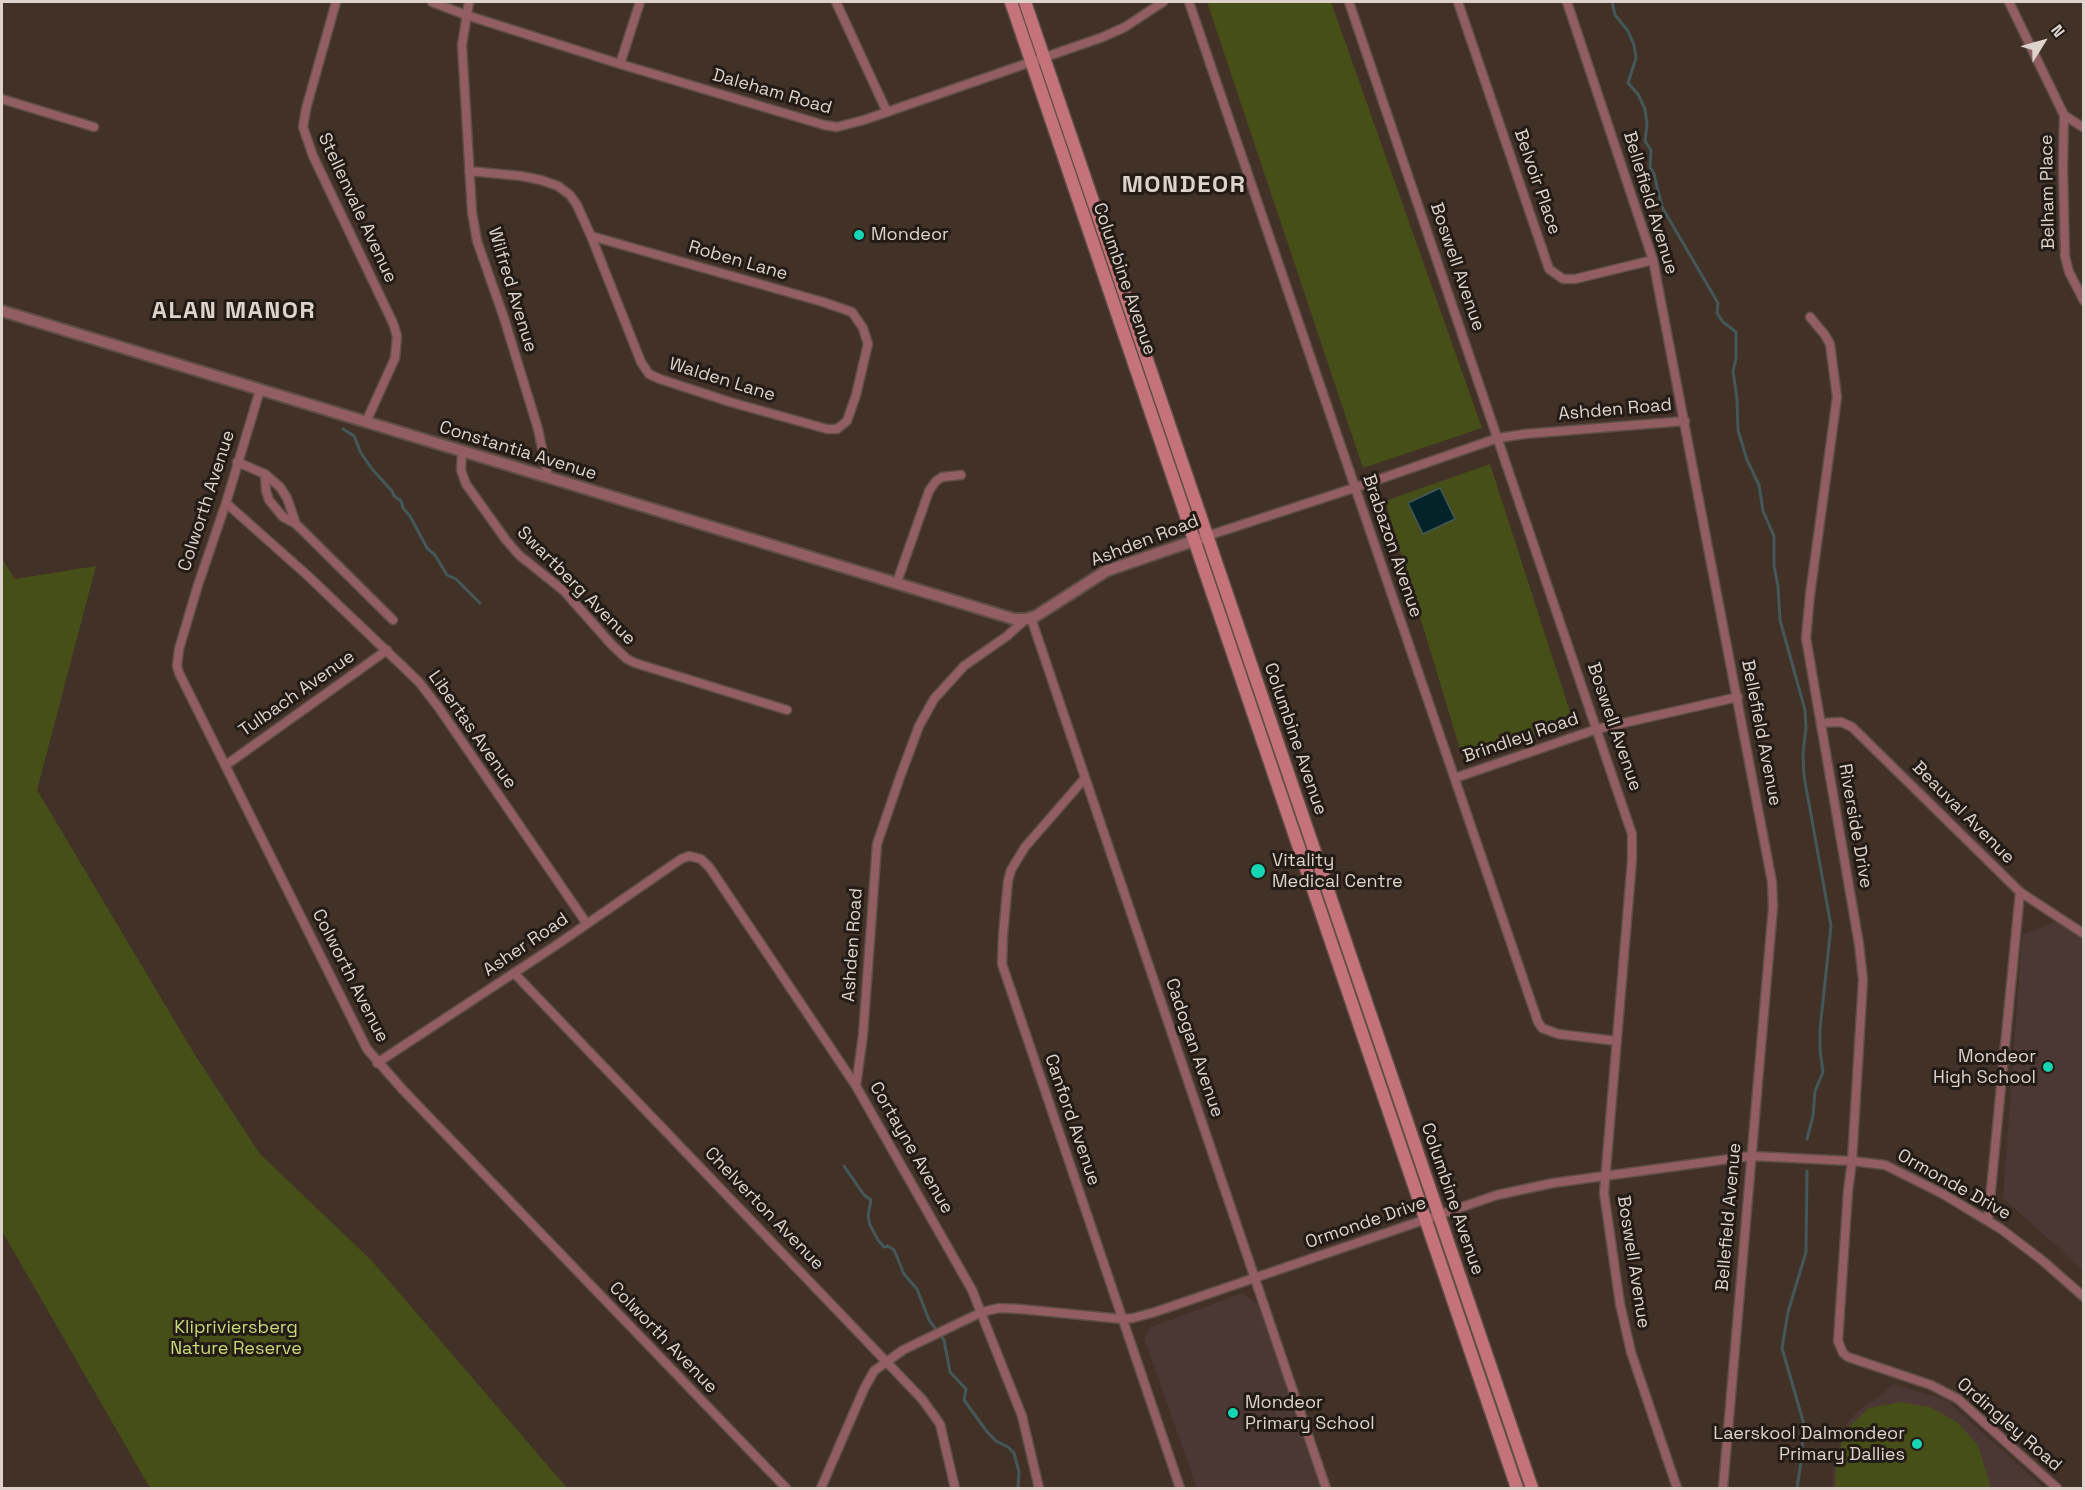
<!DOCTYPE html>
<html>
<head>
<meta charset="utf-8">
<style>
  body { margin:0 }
  #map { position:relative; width:2085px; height:1490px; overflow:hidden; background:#423127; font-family:"Space Grotesk",sans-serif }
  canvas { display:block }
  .frame { position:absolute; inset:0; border:3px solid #ddd2cc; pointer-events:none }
  .north { position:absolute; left:2013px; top:12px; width:60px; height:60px; -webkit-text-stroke:4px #231b16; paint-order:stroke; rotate:53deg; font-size:16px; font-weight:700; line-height:24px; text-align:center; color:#ddd2cc }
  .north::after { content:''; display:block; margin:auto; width:21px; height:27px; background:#ddd2cc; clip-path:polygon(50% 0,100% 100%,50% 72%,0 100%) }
</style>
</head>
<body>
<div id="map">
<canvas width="2085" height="1490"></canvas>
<div class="frame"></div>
<div class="north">N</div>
</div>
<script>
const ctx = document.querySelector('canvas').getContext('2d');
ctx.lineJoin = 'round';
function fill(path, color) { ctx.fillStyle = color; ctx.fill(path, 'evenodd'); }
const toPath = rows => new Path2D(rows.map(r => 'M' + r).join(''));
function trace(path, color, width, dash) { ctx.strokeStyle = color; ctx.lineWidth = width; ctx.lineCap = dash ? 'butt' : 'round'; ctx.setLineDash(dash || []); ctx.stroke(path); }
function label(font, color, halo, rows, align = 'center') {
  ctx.font = font + ' "Space Grotesk",sans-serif'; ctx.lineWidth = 6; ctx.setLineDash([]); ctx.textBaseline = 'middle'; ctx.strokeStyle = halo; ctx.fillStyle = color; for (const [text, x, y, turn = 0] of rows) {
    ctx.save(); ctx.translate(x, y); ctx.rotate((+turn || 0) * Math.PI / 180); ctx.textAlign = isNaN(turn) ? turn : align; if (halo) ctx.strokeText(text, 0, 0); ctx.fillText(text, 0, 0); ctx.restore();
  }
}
const commercial = toPath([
  [2060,920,2083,935,2083,1270,2003,1198,2022,935],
  [1242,1293,1258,1304,1321,1488,1197,1488,1144,1338,1151,1327],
  [1893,1384,1946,1400,2044,1488,1833,1488,1833,1464,1847,1423,1858,1411,1885,1392]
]);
const green = toPath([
  [1207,2,1331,2,1482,428,1363,468],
  [1490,464,1573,721,1463,759,1385,501],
  [2,559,15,579,96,566,37,790,195,1055,260,1154,371,1260,567,1488,150,1488,2,1231],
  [1900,1402,1930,1407,1957,1422,1978,1445,1991,1488,1835,1488,1836,1465,1844,1436,1851,1425,1869,1408]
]);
const water = toPath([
  [1440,488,1455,519,1423,534,1408,503,1440,488]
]);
const stream = toPath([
  [1612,2,1615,15,1628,31,1634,45,1636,58,1628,83,1638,94,1645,109,1647,125,1645,141,1651,150,1650,167,1654,174,1662,207,1718,303,1717,313,1723,322,1736,332,1736,359,1733,371,1737,399,1738,430,1747,460,1759,485,1763,511,1774,536,1774,566,1778,586,1780,620,1805,710,1806,728,1803,753,1804,776,1831,926,1820,1029,1820,1050,1823,1072,1815,1091,1813,1116,1807,1139],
  [343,429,354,436,361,453,372,469,392,491,394,496,401,501,403,508,410,516,427,548,435,555,447,575,456,579,480,603],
  [844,1166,864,1195,871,1200,868,1216,870,1225,878,1240,884,1247,888,1246,894,1250,904,1274,917,1289,929,1320,944,1340,950,1372,966,1389,964,1400,988,1433,996,1441,1008,1447,1014,1453,1019,1472,1018,1488],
  [1797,1488,1802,1455,1803,1421,1782,1348,1788,1312,1806,1252,1807,1171]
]);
const minor = toPath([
  [336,2,306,109,303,127,313,156,393,323,397,336,395,358,366,422],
  [432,2,466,15,620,64,824,125,837,127,864,120,1103,37,1125,27,1163,2],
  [469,2,462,45,472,212,477,241,504,318,538,429,548,477],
  [836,2,887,112],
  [1189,2,1538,1022,1542,1028,1558,1034,1617,1041],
  [1349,2,1632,834,1632,860,1604,1193,1620,1304,1631,1352,1677,1488],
  [1458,2,1549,269,1563,279,1575,279,1653,260],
  [1567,2,1653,260,1772,882,1773,907,1723,1488],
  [2009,2,2064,115,2084,128],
  [620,64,640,2],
  [2,99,94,127],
  [2064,115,2063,168,2065,256,2069,272,2084,301],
  [469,171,521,176,541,180,558,186,570,195,577,205,591,236,641,362,649,374,660,379,730,402,827,429,837,429,847,421,856,395,868,344,863,328,852,312,823,302,591,236],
  [1810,317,1825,335,1830,344,1837,397,1810,595,1806,638,1859,944,1863,980,1852,1161,1848,1191,1838,1341,1843,1353,1848,1357,1931,1385,1958,1399,2057,1488],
  [260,390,226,503,198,585,179,649,177,666,179,673,367,1049,403,1090,786,1488],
  [462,452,461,470,466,484,506,540,519,555,564,591,612,645,627,659,635,663,787,710],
  [237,462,265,474,280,487,287,498,296,524,393,620],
  [265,474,266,491,269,500,283,517,296,524],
  [226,503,307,575,419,682,439,708,587,924],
  [1207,536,1354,488,1498,438,1525,434,1685,421],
  [897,582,929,491,936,481,942,477,961,475],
  [1031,618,1326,1488],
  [1821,723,1841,722,1852,727,2020,892,2084,934],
  [226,765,387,650],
  [1085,778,1025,847,1011,870,1008,881,1003,935,1002,964,1180,1488],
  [1455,778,1597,729,1738,697],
  [514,973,922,1399,940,1424,955,1488],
  [377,1063,555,946,681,859,689,856,701,859,710,868,856,1086,972,1290,1022,1416,1039,1488],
  [856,1086,863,1035,877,844,900,777,919,726,934,699,964,666,1007,636,1026,619],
  [1988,1220,2020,892],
  [821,1488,864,1389,874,1371,903,1350,982,1312,999,1308,1020,1309,1122,1319,1133,1318,1155,1312,1497,1195,1553,1183,1751,1156,1852,1161,1885,1165,1943,1194,2001,1229,2043,1261,2084,1297]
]);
const tertiary = toPath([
  [2,311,1014,619,1026,619,1036,616,1106,571,1202,538]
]);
const secondary = toPath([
  [1011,2,1517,1488],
  [1025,2,1532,1488]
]);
const markers = [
  [859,235,6,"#15d5b3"],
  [1258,871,8,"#15d5b3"],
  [2048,1067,6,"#15d5b3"],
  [1233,1413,6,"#15d5b3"],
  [1917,1444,6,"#15d5b3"]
];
const streetNames = [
  ["Daleham Road",772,92,16],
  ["Belvoir Place",1537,182,71],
  ["Belham Place",2048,192,-91],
  ["Bellefield Avenue",1650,203,73],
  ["Stellenvale Avenue",357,208,65],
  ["Roben Lane",738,261,16],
  ["Boswell Avenue",1457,267,71],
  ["Columbine Avenue",1124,279,71],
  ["Wilfred Avenue",512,290,73],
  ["Walden Lane",722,380,17],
  ["Ashden Road",1615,410,-5],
  ["Constantia Avenue",518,451,17],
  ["Colworth Avenue",207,501,-72],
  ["Ashden Road",1145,541,-21],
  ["Brabazon Avenue",1392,546,71],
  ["Swartberg Avenue",576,586,45],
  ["Tulbach Avenue",297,694,-35],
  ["Boswell Avenue",1614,727,71],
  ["Libertas Avenue",472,730,55],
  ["Bellefield Avenue",1761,733,79],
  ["Brindley Road",1521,738,-19],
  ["Columbine Avenue",1295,739,71],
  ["Beauval Avenue",1963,813,45],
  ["Riverside Drive",1855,826,80],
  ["Asher Road",526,945,-34],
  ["Ashden Road",853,945,-86],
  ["Colworth Avenue",350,976,63],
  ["Cadogan Avenue",1194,1048,71],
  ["Canford Avenue",1072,1120,71],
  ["Cortayne Avenue",911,1148,60],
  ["Ormonde Drive",1954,1185,29],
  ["Columbine Avenue",1452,1199,71],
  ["Chelverton Avenue",764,1209,46],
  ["Bellefield Avenue",1729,1217,-85],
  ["Ormonde Drive",1366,1223,-19],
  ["Boswell Avenue",1633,1262,81],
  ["Colworth Avenue",663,1338,46],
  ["Ordingley Road",2009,1425,41]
];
const poiNames = [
  ["Mondeor",871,235],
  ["Vitality",1272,861],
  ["Medical Centre",1272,882],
  ["Mondeor",2036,1057,"right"],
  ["High School",2036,1078,"right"],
  ["Mondeor",1245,1403],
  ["Primary School",1245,1424],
  ["Laerskool Dalmondeor",1905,1434,"right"],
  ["Primary Dallies",1905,1455,"right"]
];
const parkNames = [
  ["Klipriviersberg",236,1328],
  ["Nature Reserve",236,1349]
];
const districtNames = [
  ["MONDEOR",1184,185],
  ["ALAN MANOR",234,311]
];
fill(commercial, '#4b3734');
fill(green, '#474f18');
fill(water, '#042328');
trace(water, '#455859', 1.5);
trace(stream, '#455859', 3);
trace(minor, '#5e4e45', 11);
trace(tertiary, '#5e4e45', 14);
trace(secondary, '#5e4e45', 15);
trace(minor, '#925e62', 8);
trace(tertiary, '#925e62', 10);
trace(secondary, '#c5737a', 12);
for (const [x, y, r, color] of markers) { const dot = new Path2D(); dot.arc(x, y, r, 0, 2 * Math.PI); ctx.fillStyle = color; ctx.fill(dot); trace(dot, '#231b16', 2); }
label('18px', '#ddd2cc', '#231b16', streetNames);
label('18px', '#ddd2cc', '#231b16', poiNames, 'left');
label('18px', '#c9da79', '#231b16', parkNames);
ctx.letterSpacing = '1.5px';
label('bold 24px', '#ddd2cc', '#231b16', districtNames);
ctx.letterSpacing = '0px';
</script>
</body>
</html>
